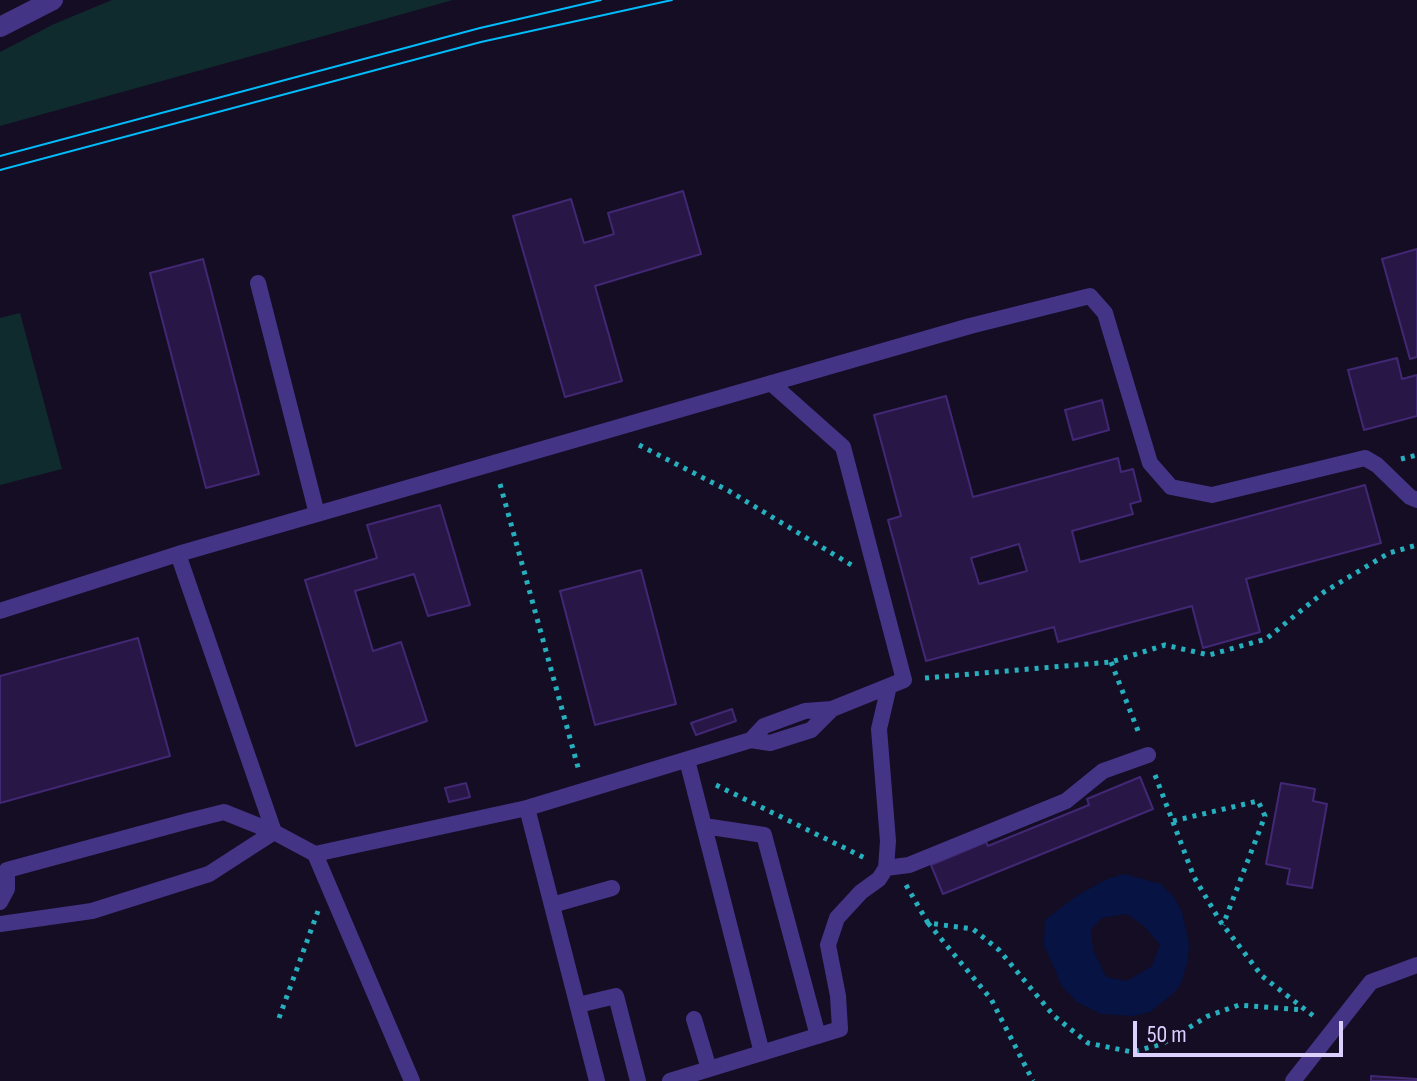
<!DOCTYPE html>
<html>
<head>
<meta charset="utf-8">
<style>
  body { margin:0 }
  #map { position:relative; width:1417px; height:1081px; overflow:hidden; background:#140d24; font-family:"Sofia Sans Condensed",sans-serif }
  canvas { display:block }
  .scale { position:absolute; left:1133px; top:1021px; width:210px; height:36px; box-sizing:border-box; border:4px solid #dcd0ff; border-top:0; padding-left:10px; font-size:24px; line-height:28px; white-space:nowrap; color:#dcd0ff; -webkit-text-stroke:6px #140d24; paint-order:stroke }
</style>
</head>
<body>
<div id="map">
<canvas width="1417" height="1081"></canvas>
<div class="scale">50 m</div>
</div>
<script>
const ctx = document.querySelector('canvas').getContext('2d');
ctx.lineJoin = 'round';
function fill(path, color) { ctx.fillStyle = color; ctx.fill(path, 'evenodd'); }
const toPath = rows => new Path2D(rows.map(r => 'M' + r).join(''));
function trace(path, color, width, dash) { ctx.strokeStyle = color; ctx.lineWidth = width; ctx.lineCap = dash ? 'butt' : 'round'; ctx.setLineDash(dash || []); ctx.stroke(path); }
const green = toPath([
  [112,0,453,0,0,126,0,52,54,24],
  [20,313,62,469,0,485,0,318]
]);
const water = toPath([
  [1124,874,1161,884,1173,896,1182,912,1189,944,1188,961,1181,983,1174,993,1150,1012,1134,1016,1101,1014,1077,1002,1062,986,1044,945,1045,920,1078,895,1107,879],
  [1127,914,1144,926,1160,945,1152,966,1127,981,1106,977,1093,949,1091,929,1102,918]
]);
const building = toPath([
  [683,191,701,254,595,286,622,381,565,397,513,216,571,199,584,243,614,234,608,213,683,191],
  [1417,249,1417,357,1410,359,1382,259,1417,249],
  [203,259,259,474,206,488,150,273,203,259],
  [1397,358,1402,379,1417,375,1417,416,1364,430,1348,370,1397,358],
  [946,396,973,497,1118,458,1121,472,1133,469,1141,501,1130,504,1133,514,1072,531,1080,562,1365,485,1381,543,1246,579,1260,632,1203,648,1192,606,1058,642,1054,627,926,661,888,520,901,516,874,415,946,396],
  [1019,544,1027,571,979,584,971,558,1019,544],
  [1102,400,1109,430,1073,440,1065,410,1102,400],
  [440,505,470,605,428,616,414,574,355,591,373,651,401,642,427,721,356,746,305,580,377,558,367,525,440,505],
  [641,570,676,704,595,725,560,591,641,570],
  [138,638,170,756,0,803,0,676,138,638],
  [732,709,736,721,696,735,691,723,732,709],
  [1140,777,1153,809,943,894,931,865,986,842,988,846,1089,805,1087,799,1140,777],
  [466,783,470,797,449,802,445,788,466,783],
  [1281,783,1315,789,1313,801,1327,804,1312,888,1287,884,1290,869,1266,864,1281,783],
  [1371,1076,1417,1079,1417,1081,1371,1081,1371,1076]
]);
const path = toPath([
  [639,445,729,491,853,566],
  [1401,459,1417,455],
  [500,484,579,771],
  [1111,662,1140,736],
  [925,678,1111,662,1165,645,1209,655,1266,639,1324,592,1389,553,1417,545],
  [1155,775,1194,877,1220,921,1262,976,1316,1018],
  [716,785,865,858],
  [1173,821,1258,801,1265,816,1223,925],
  [906,885,928,923,973,929,999,950,1054,1016,1088,1043,1132,1052,1162,1044,1208,1016,1239,1005,1303,1010],
  [928,923,991,999,1033,1081],
  [279,1018,318,911]
]);
const service = toPath([
  [258,283,317,514],
  [178,554,274,832,315,854,412,1081],
  [0,611,178,554,970,326,1090,296,1105,313,1150,463,1171,487,1212,495,1365,458,1377,465,1410,497,1417,500],
  [751,740,764,726,805,711,832,709,904,680,843,447,771,383],
  [687,760,762,1053],
  [527,808,597,1081],
  [704,826,764,835,818,1036],
  [315,854,527,808,751,740,770,743,811,730,832,709],
  [886,868,888,841,879,729,889,686],
  [0,902,7,889,7,870,188,821,224,812,274,832,209,874,92,911,0,924],
  [552,905,612,888],
  [578,1005,616,996,638,1081],
  [694,1019,709,1069],
  [670,1081,840,1029,838,996,828,945,837,918,861,892,879,879,886,868,909,865,1066,801,1103,771,1148,755],
  [1293,1081,1371,982,1417,965]
]);
const minor = toPath([
  [0,27,53,0]
]);
const tram = toPath([
  [0,156,480,28,601,0],
  [0,170,481,42,672,0]
]);
fill(green, '#0f2b2e');
fill(water, '#061343');
fill(building, '#281746');
trace(building, '#422874', 2);
trace(path, '#26afbc', 5, [4, 6]);
trace(service, '#443486', 16);
trace(minor, '#443486', 20);
trace(tram, '#00bcfb', 2);
</script>
</body>
</html>
